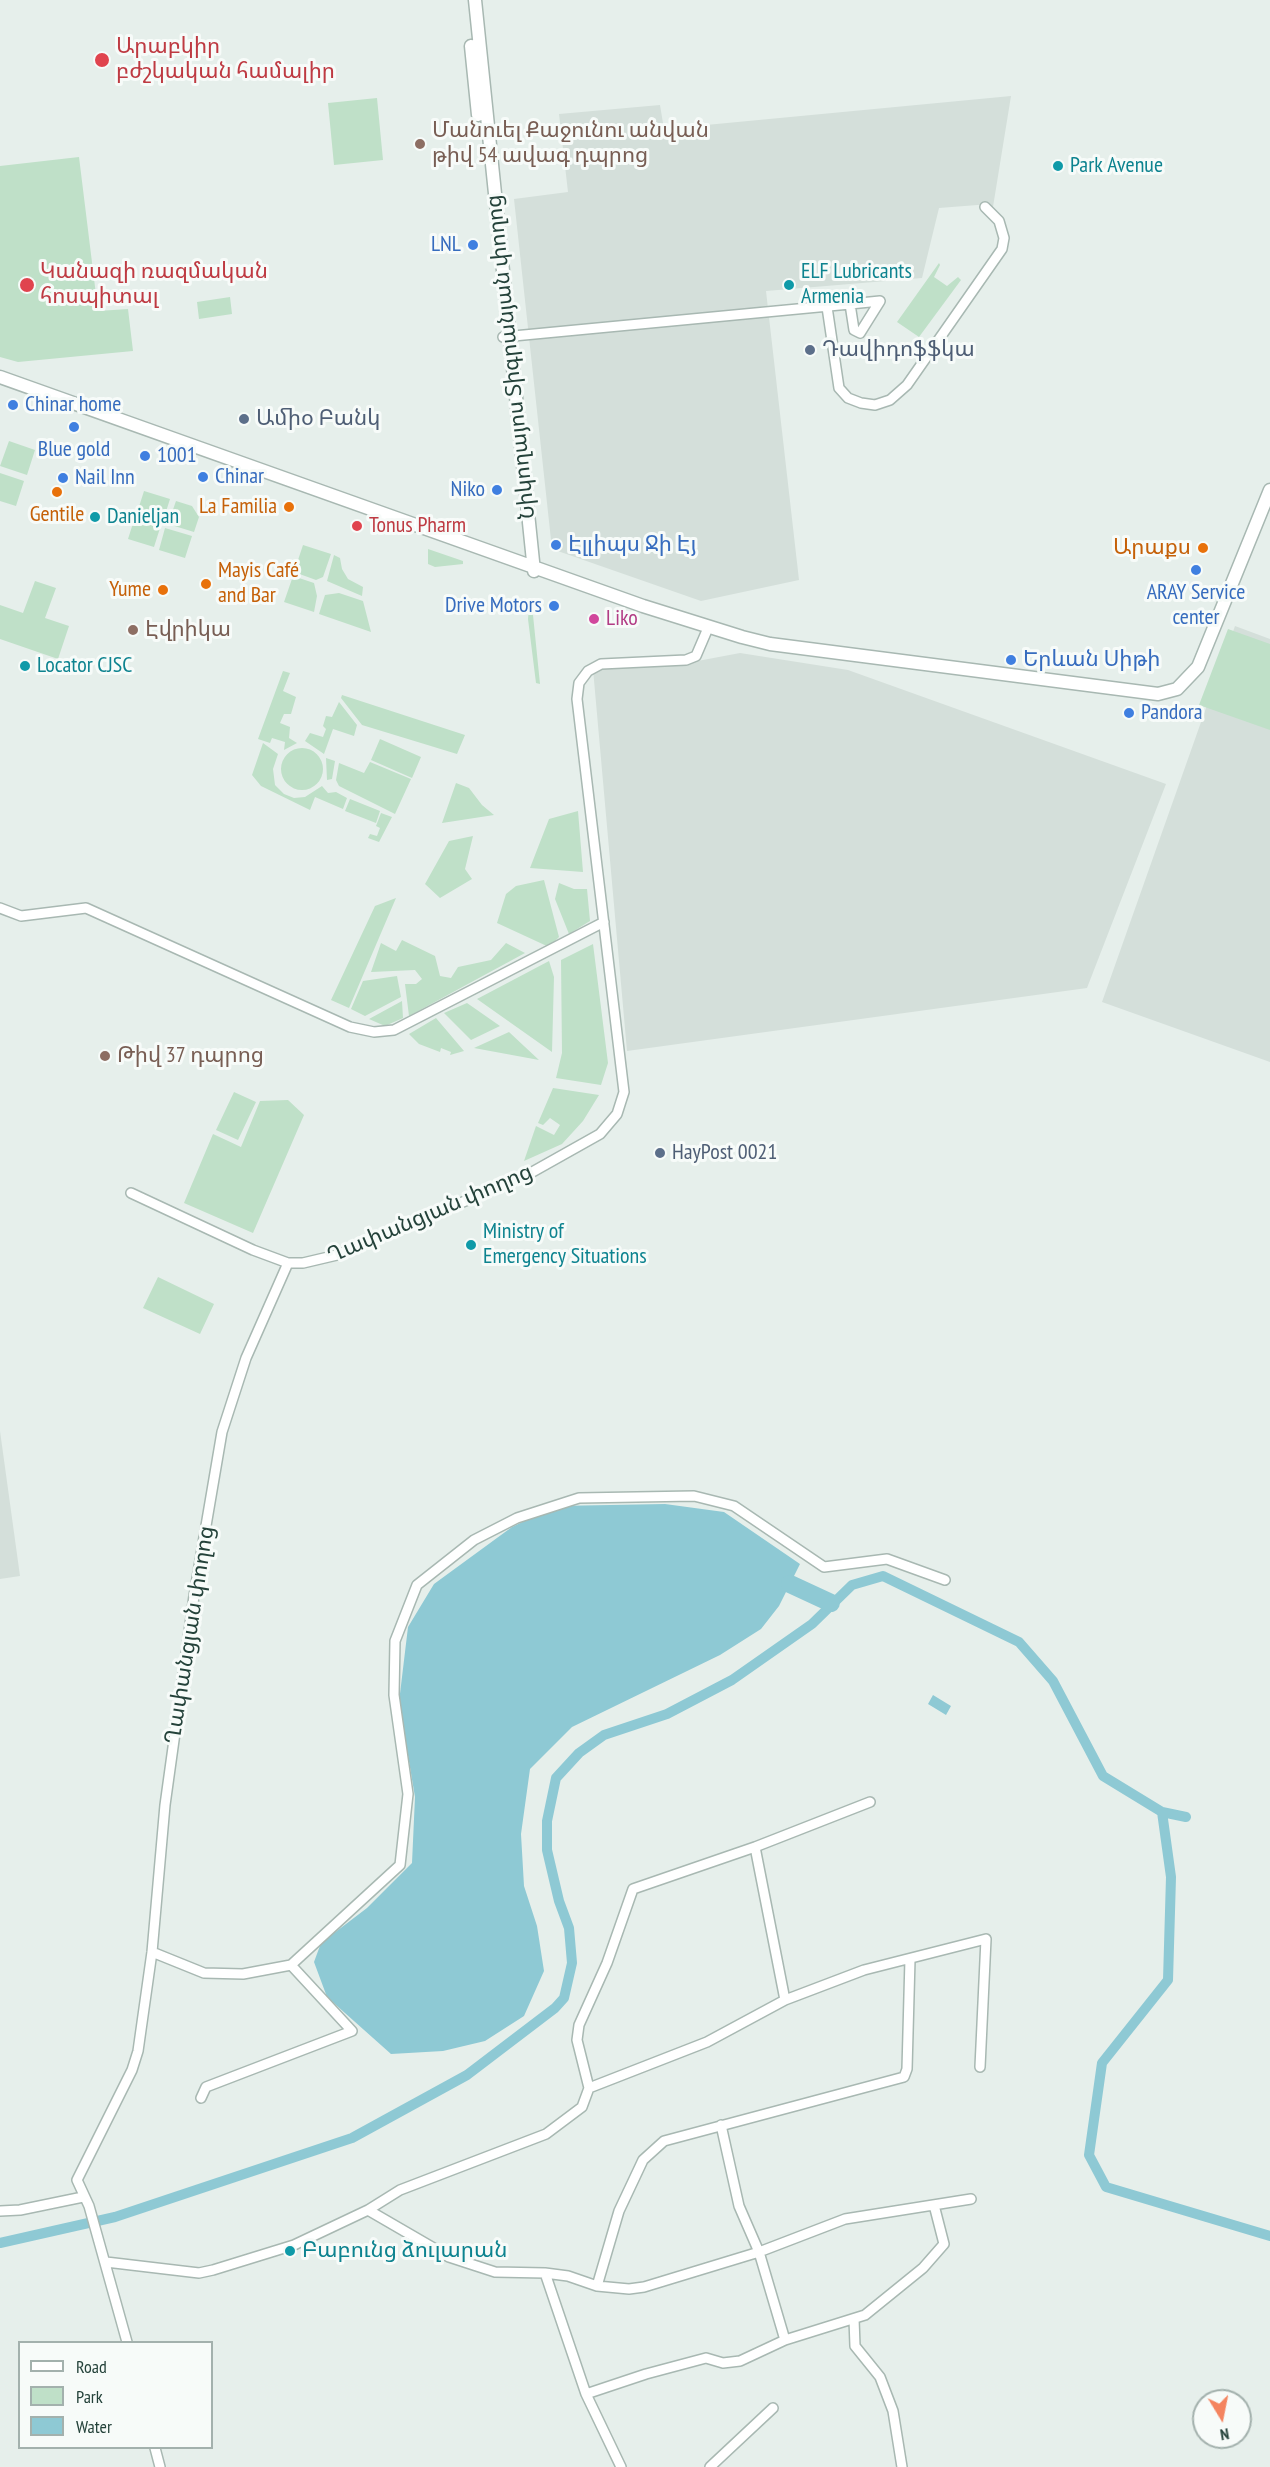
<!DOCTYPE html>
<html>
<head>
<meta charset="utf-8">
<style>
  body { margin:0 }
  #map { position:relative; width:1270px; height:2467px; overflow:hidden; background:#e6efeb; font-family:"PT Sans Narrow",sans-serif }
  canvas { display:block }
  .legend { position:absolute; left:18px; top:2341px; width:195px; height:108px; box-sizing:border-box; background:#f7fbf9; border:2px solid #a3b1ad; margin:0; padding:8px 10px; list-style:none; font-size:18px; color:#24423a }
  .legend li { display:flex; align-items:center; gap:12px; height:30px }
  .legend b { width:30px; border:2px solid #a3b1ad }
  .north { position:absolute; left:1192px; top:2389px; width:60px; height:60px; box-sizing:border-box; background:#f7fbf9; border:2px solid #a3b1ad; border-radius:50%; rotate:170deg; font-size:16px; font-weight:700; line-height:24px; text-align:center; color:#24423a }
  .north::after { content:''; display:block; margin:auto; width:21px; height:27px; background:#f4845f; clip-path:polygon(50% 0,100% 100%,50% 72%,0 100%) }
</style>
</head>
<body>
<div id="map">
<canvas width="1270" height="2467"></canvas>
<ul class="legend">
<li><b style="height:8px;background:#fff"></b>Road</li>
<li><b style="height:16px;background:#bfe0c8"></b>Park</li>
<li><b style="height:16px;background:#8ec9d4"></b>Water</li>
</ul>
<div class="north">N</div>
</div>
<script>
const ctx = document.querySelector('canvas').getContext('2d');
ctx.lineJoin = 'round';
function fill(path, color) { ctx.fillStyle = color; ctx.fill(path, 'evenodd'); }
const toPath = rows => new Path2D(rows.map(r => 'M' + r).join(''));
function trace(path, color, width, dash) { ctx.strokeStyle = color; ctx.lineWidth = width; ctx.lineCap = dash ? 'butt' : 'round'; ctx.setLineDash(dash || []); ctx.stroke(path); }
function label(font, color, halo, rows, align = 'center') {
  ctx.font = font + ' "PT Sans Narrow","Noto Sans Armenian",sans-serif'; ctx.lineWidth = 6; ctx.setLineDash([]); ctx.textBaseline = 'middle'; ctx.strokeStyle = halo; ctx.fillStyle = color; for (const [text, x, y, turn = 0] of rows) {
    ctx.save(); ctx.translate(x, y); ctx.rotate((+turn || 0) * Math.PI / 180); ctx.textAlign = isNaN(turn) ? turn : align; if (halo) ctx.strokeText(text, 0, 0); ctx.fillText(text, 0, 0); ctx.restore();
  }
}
const built = toPath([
  [1011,96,992,213,990,204,939,208,922,278,766,291,799,580,701,601,552,549,514,199,568,192,559,114,660,105,664,129],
  [1235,626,1270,639,1270,1062,1102,1002],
  [740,653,848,670,1166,784,1087,988,627,1051,593,669,687,663],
  [0,1431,20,1576,0,1579]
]);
const green = toPath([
  [377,98,383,160,334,165,328,103],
  [79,157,98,311,128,309,133,351,18,362,0,357,0,166],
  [939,263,940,265,934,277,947,286,958,277,961,280,919,337,897,322],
  [230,297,232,314,199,319,197,302],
  [9,441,35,450,27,475,0,466],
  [0,473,24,481,16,506,0,501],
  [144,491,170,499,163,521,137,513],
  [176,501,192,506,199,517,194,532,168,524],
  [135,517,161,525,154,547,128,539],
  [165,528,192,536,185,558,159,550],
  [303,545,331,554,323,577,316,580,294,572],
  [428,549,463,561,463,564,435,567,428,564],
  [334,555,340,558,342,569,348,579,363,587,362,596,327,581],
  [293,576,314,583,317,596,314,612,284,602],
  [35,581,56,588,45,618,69,626,58,659,0,639,0,605,23,613],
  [339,593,363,601,371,632,319,614,325,595],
  [529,607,533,615,540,684,536,683,528,619],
  [1228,629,1270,644,1270,730,1199,705],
  [283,671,290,673,283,691,296,697,291,714,284,714,280,723,290,727,289,738,297,743,284,750,285,742,272,738,270,743,258,739],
  [342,695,465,735,457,754,362,725,341,698],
  [339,702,357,725,354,736,333,729,324,754,305,741,310,733,323,737,326,729,323,726,326,716,332,717],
  [380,739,421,757,412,778,371,760],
  [263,743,278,754,273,769,275,785,284,794,294,798,305,797,322,786,328,793,336,792,347,798,343,809,315,797,310,810,261,786,252,775],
  '281 769a21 21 0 1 1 42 0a21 21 0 1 1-42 0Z',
  [326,758,335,761,332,779,327,780],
  [370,762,411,779,395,814,339,786,336,780,339,763,364,773],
  [456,783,469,788,482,805,494,815,442,823],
  [350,799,380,811,376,823,345,811],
  [578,811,583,872,530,868,549,819],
  [381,813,392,817,379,842,368,838,370,834,377,836,380,828,376,826],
  [473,836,465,869,472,879,440,898,425,884,449,841],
  [544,880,559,937,549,947,497,923,506,894,516,886],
  [559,883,574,889,587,889,590,921,569,934,555,899],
  [396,898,349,1008,331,1000,375,906],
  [402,940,435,956,440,976,451,978,458,967,491,960,506,943,525,953,409,1016,405,984,416,984,422,979,415,970,371,972,381,943,396,951],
  [593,944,608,1063,601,1085,556,1078,562,1053,561,960],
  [549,961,554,977,552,1052,477,999],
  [397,976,401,997,365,1016,351,1009,363,981],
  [402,1001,403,1018,385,1026,369,1019],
  [467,1003,500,1026,471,1040,444,1013],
  [436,1018,464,1051,450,1055,451,1052,441,1048,440,1052,419,1044,409,1034],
  [509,1032,539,1060,474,1048],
  [553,1088,599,1095,583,1121,562,1144,524,1161,536,1126,554,1135,560,1125,550,1118,543,1125,538,1123],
  [234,1092,256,1102,238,1140,216,1130],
  [288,1100,304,1115,253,1233,184,1203,213,1134,241,1147,260,1101],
  [158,1277,214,1304,200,1334,143,1308]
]);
const water = toPath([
  [665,1504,724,1512,800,1564,779,1606,761,1629,720,1655,572,1727,530,1769,521,1834,524,1886,537,1926,544,1971,524,2016,485,2041,443,2051,391,2054,327,1997,314,1962,321,1943,367,1908,412,1863,415,1797,399,1702,408,1627,434,1584,512,1527,556,1506],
  [933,1695,951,1706,946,1715,928,1704]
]);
const canal = toPath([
  [1162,1812,1171,1877,1168,1980,1102,2063,1089,2155,1106,2187,1270,2236],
  [0,2243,115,2217,352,2138,467,2075,555,2008,564,1998,572,1963,569,1928,559,1901,547,1850,547,1821,556,1778,579,1753,604,1735,667,1714,732,1680,812,1624,852,1585,883,1576,1019,1642,1053,1681,1103,1776,1162,1812,1186,1817]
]);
const river = toPath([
  [790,1584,831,1603]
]);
const minor = toPath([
  [827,307,839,388,848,398,861,403,875,405,890,400,907,385,1002,249,1004,238,999,221,985,207],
  [503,337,850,304,854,330,860,333,880,301,850,304],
  [0,908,21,916,86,908,350,1027,374,1032,394,1030,604,922],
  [131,1193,253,1250,288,1263,303,1263,337,1255,527,1175,600,1134,617,1114,624,1092,577,699,579,683,588,671,601,664,686,660,696,656,708,628],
  [755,1847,785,2000],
  [152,1952,204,1973,243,1974,291,1965,400,1865,408,1794,394,1695,395,1641,417,1585,474,1540,517,1518,579,1498,694,1496,734,1506,824,1567,887,1559,945,1580],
  [589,2088,707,2042,785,2000,864,1970,986,1939,980,2067],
  [201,2098,206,2087,352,2031,291,1965],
  [721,2125,739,2206,759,2252,785,2340],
  [368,2210,449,2257,495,2272,545,2273,586,2394,621,2467],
  [0,2211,20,2210,83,2197],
  [106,2262,199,2273,213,2270,294,2245,368,2210,400,2190,546,2134,582,2107,589,2088,577,2040,579,2025,607,1963,633,1889,755,1847,870,1802],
  [545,2273,568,2276,597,2286,629,2289,644,2287,759,2252,845,2219,971,2199],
  [597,2286,619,2211,643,2160,664,2141,904,2077,907,2069,910,1959],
  [854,2319,855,2346,880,2377,893,2411,902,2467],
  [127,2342,89,2206,77,2180,132,2070,138,2051,152,1952,165,1805,194,1596,222,1432,246,1358,288,1263],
  [586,2394,646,2374,706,2358,723,2363,740,2361,785,2340,865,2315,923,2268,944,2244,934,2205],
  [155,2448,160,2467],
  [710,2467,773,2408]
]);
const tertiary = toPath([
  [475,0,534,571],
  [471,46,478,115],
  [0,377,643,606,742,637,770,644,1158,694,1177,689,1198,667,1270,490]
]);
const markers = [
  [102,60,8,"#e0444e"],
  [420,144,6,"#8d6e63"],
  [1058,166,6,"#0f9aa8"],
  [473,245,6,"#3f7fe0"],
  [27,285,8,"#e0444e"],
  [789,285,6,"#0f9aa8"],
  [810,350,6,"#5c6f8a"],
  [13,405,6,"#3f7fe0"],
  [244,419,6,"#5c6f8a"],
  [74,427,6,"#3f7fe0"],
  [145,456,6,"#3f7fe0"],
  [203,477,6,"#3f7fe0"],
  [63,478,6,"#3f7fe0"],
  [497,490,6,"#3f7fe0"],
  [57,492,6,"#e8710a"],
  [289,507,6,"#e8710a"],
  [95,517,6,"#0f9aa8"],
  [357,526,6,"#e0444e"],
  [556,545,6,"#3f7fe0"],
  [1203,548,6,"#e8710a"],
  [1196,570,6,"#3f7fe0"],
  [206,584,6,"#e8710a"],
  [163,590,6,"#e8710a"],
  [554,606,6,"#3f7fe0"],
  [594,619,6,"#d1479c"],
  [133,630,6,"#8d6e63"],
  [1011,660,6,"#3f7fe0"],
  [25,666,6,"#0f9aa8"],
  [1129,713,6,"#3f7fe0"],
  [105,1056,6,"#8d6e63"],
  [660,1153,6,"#5c6f8a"],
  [471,1245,6,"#0f9aa8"],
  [290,2251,6,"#0f9aa8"]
];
const healthNames = [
  ["Արաբկիր",116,47],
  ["բժշկական համալիր",116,72],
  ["Կանազի ռազմական",40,272],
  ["հոսպիտալ",40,297],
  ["Tonus Pharm",369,526]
];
const educationNames = [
  ["Մանուել Քաջունու անվան",432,131],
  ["թիվ 54 ավագ դպրոց",432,156],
  ["Էվրիկա",145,630],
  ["Թիվ 37 դպրոց",117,1056]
];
const cultureNames = [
  ["Park Avenue",1070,166],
  ["ELF Lubricants",801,272],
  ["Armenia",801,297],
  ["Danieljan",107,517],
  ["Locator CJSC",37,666],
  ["Ministry of",483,1232],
  ["Emergency Situations",483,1257],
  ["Բաբունց ձուլարան",302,2251]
];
const shopNames = [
  ["LNL",461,245,"right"],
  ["Chinar home",25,405],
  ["Blue gold",74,450,"center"],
  ["1001",157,456],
  ["Chinar",215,477],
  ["Nail Inn",75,478],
  ["Niko",485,490,"right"],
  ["Էլլիպս Ջի Էյ",568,545],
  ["ARAY Service",1196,593,"center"],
  ["center",1196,618,"center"],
  ["Drive Motors",542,606,"right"],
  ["Երևան Սիթի",1023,660],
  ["Pandora",1141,713]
];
const serviceNames = [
  ["Դավիդոֆֆկա",822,350],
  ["Ամիօ Բանկ",256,419],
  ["HayPost 0021",672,1153]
];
const streetNames = [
  ["Նիկողայոս Տիգրանյան փողոց",511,357,-96],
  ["Ղափանցյան փողոց",430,1214,-23],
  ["Ղափանցյան փողոց",190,1635,-81]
];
const foodNames = [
  ["La Familia",277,507],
  ["Gentile",57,515,"center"],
  ["Արաքս",1191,548],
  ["Mayis Café",218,571,"left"],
  ["and Bar",218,596,"left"],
  ["Yume",151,590]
];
const hotelNames = [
  ["Liko",606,619]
];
fill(built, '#d4dfda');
fill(green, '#bfe0c8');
fill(water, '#8ec9d4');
trace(canal, '#8ec9d4', 10);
trace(river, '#8ec9d4', 18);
trace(minor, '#a8b8b2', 12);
trace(tertiary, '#a8b8b2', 15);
trace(minor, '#fff', 9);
trace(tertiary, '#fff', 12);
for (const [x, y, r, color] of markers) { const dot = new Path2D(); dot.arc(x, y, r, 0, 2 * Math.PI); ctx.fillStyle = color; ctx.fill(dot); trace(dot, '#f7fbf9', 2); }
label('22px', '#be3a42', '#f7fbf9', healthNames, 'left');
label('22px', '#785e54', '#f7fbf9', educationNames, 'left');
label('22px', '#0d838f', '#f7fbf9', cultureNames, 'left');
label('22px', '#366cbe', '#f7fbf9', shopNames, 'left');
label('22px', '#4e5e75', '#f7fbf9', serviceNames, 'left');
label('22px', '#24423a', '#f7fbf9', streetNames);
label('22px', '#c56008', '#f7fbf9', foodNames, 'right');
label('22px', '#b23c85', '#f7fbf9', hotelNames, 'left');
</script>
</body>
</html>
